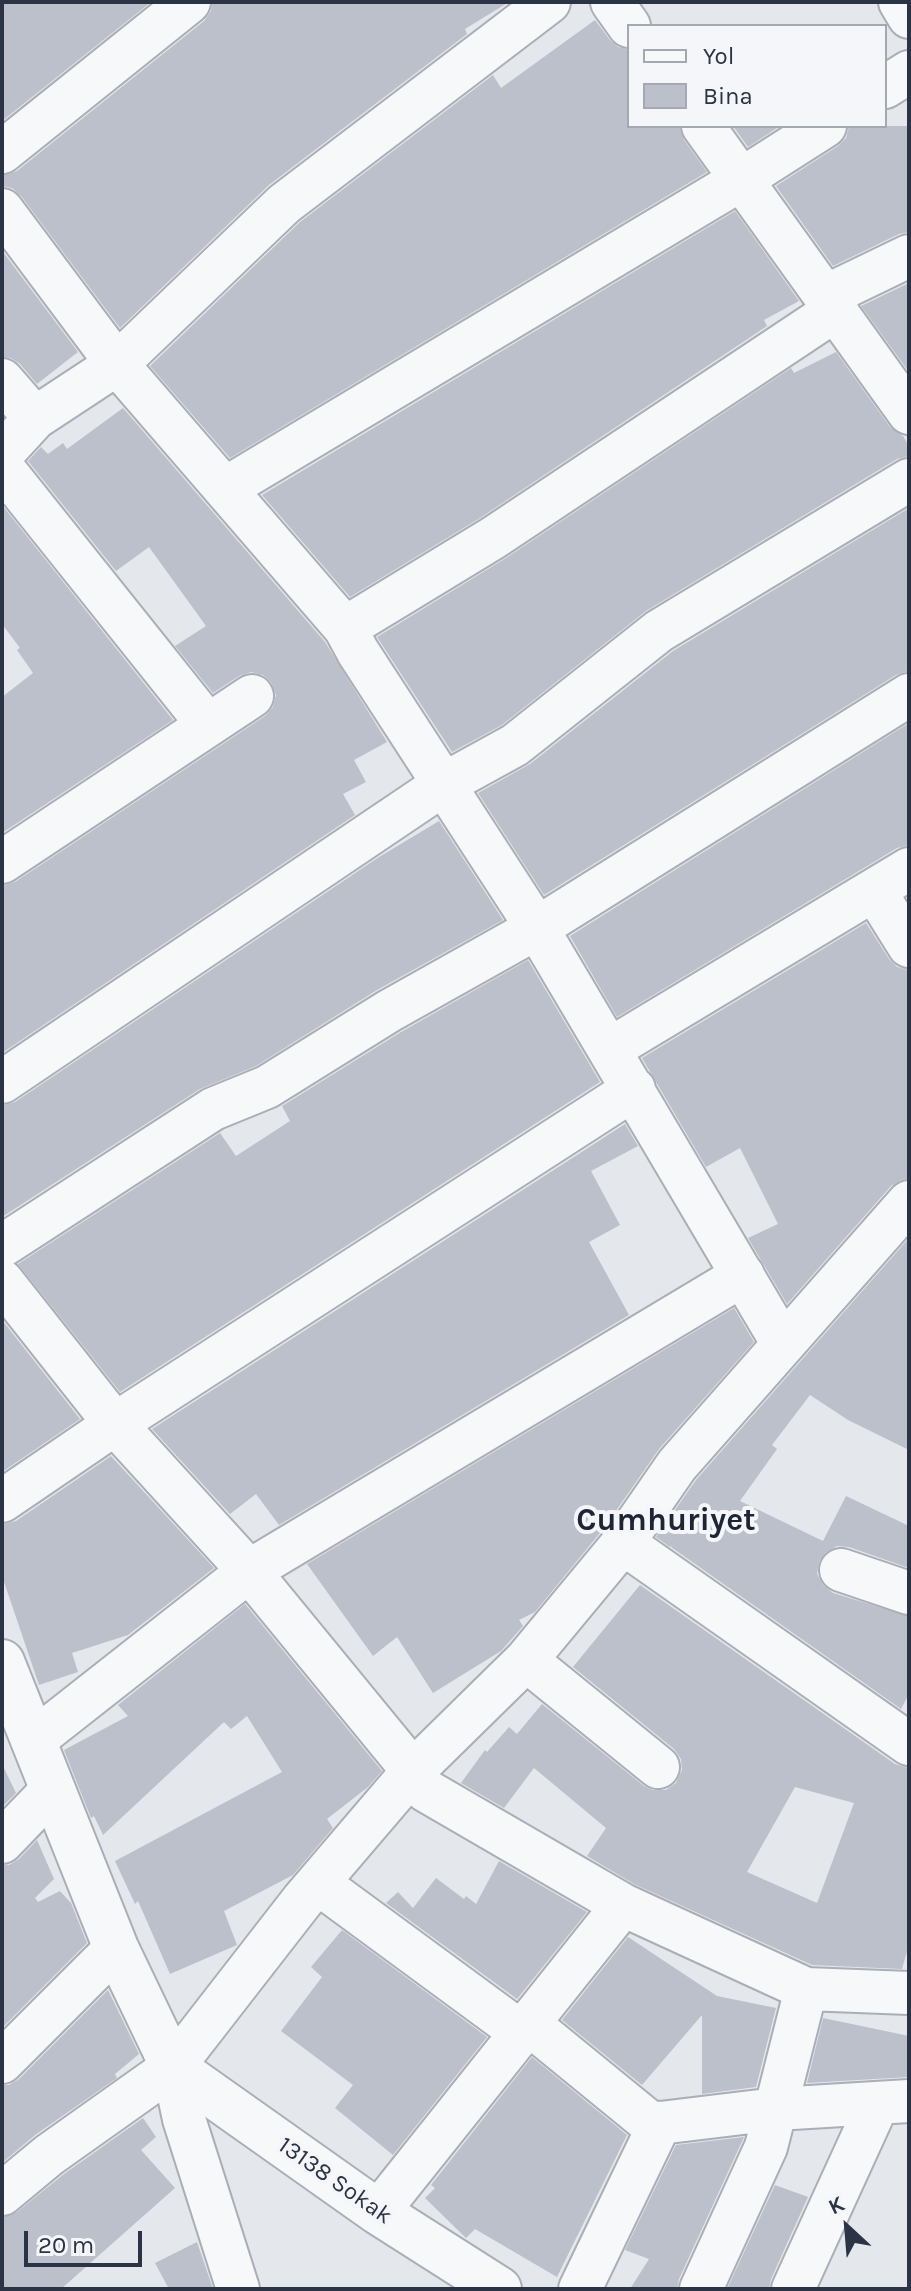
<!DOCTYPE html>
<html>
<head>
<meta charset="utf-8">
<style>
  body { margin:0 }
  #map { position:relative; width:911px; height:2291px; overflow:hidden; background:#e4e7ec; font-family:Karla,sans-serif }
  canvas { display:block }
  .frame { position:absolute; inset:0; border:4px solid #2b3445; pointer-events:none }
  .legend { position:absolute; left:627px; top:24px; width:260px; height:104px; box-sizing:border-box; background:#f4f6f9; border:2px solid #a4a8b1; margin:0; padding:10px 14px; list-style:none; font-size:24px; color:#2b3445 }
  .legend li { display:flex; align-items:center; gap:16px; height:40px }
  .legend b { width:40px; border:2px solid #a4a8b1 }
  .north { position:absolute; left:807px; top:2187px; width:80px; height:80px; -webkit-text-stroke:6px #f4f6f9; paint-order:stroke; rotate:334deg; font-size:22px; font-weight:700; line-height:32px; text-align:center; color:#2b3445 }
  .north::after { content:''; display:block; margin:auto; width:28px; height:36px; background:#2b3445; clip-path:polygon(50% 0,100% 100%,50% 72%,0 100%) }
  .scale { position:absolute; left:24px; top:2231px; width:118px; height:36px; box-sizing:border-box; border:4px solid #2b3445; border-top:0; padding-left:10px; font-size:24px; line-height:28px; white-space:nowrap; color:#2b3445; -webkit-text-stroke:6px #f4f6f9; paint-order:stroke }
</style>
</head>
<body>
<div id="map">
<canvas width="911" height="2291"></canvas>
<div class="frame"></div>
<ul class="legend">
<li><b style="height:10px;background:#f7f8fa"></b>Yol</li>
<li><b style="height:22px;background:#bbc0ca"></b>Bina</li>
</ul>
<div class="north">K</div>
<div class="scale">20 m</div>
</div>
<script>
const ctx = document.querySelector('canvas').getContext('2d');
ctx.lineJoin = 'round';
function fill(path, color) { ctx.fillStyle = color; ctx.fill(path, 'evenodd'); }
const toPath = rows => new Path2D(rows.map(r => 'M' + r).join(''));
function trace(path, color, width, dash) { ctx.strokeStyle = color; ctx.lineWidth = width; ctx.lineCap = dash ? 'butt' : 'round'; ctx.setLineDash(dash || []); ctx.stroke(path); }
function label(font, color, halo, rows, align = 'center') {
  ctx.font = font + ' Karla,sans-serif'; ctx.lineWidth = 8; ctx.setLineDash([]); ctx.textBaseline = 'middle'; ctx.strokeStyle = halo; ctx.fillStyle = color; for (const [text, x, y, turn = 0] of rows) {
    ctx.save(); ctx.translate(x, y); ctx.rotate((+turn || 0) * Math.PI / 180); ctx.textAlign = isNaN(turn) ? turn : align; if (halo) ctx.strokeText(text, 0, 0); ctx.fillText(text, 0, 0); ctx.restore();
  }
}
const building = toPath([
  [2,2,151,2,2,121],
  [212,2,509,2,465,29,467,34,269,185,120,328,21,196,12,188,2,186,2,175,17,171,204,21,211,11],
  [595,20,610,40,618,47,629,50,629,126,679,126,684,140,707,172,230,458,150,366,300,222,493,75,501,88],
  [733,126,780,126,748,147],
  [849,126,909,126,909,232,899,234,833,266,776,186,838,146,846,138],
  [735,211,799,301,764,320,767,326,480,518,350,597,262,495],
  [3,252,78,352,37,384,20,364,11,358,2,357],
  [909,283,909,372,861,306],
  [836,352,890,427,903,436,909,446,909,456,897,459,646,611,502,725,452,752,377,637,506,558,791,368,794,373],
  [123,408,325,642,387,742,354,760,366,782,343,794,355,815,2,1053,2,886,15,882,265,716,273,707,276,695,271,682,263,675,251,672,239,676,213,693,175,646,206,626,149,547,116,571,28,461,41,447,48,454,63,443,67,449],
  [2,505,173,720,2,833,2,697,33,673,17,650,20,648,2,624],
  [909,508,909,671,896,675,544,895,478,793,530,764,673,651],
  [909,723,909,845,897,848,617,1017,570,936],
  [439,821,503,920,377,990,256,1066,200,1089,2,1217,2,1106,15,1102,379,857],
  [866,923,889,959,897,967,909,970,909,1179,901,1180,891,1186,787,1304,748,1238,778,1224,740,1148,706,1167,642,1058],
  [528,960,600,1082,120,1392,18,1264,220,1133,236,1156,290,1121,282,1106,401,1032],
  [625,1124,638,1146,591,1171,620,1225,589,1242,629,1315,279,1525,256,1494,230,1514,152,1429],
  [909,1238,909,1450,848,1420,810,1395,772,1445,777,1449,740,1501,823,1541,846,1496,909,1526,909,1568,849,1547,837,1546,825,1553,819,1562,817,1574,823,1585,833,1593,909,1616,909,1694,901,1709,671,1547,673,1545,670,1547,656,1537,696,1480],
  [734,1308,754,1342,659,1449,604,1528,535,1612,519,1620,523,1626,501,1651,433,1693,397,1637,373,1656,307,1564],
  [2,1320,80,1419,2,1472],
  [111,1456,214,1568,128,1635,72,1653,78,1672,39,1685,2,1576,2,1525,16,1521],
  [640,1585,895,1764,909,1768,909,1944,902,1969,812,1965,634,1884,587,1856,606,1828,534,1768,504,1808,461,1783,485,1750,487,1752,509,1727,517,1734,542,1704,644,1786,653,1790,666,1790,676,1783,682,1770,681,1759,674,1749,573,1667],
  [795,1787,854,1803,817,1903,747,1872],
  [245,1604,382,1771,368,1787,327,1819,333,1828,293,1875,224,1911,237,1945,170,1974,138,1901,135,1904,115,1861,282,1772,247,1716,231,1729,224,1722,103,1835,94,1816,91,1818,64,1750,128,1716,118,1705],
  [2,1764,16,1793,2,1807],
  [37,1840,54,1879,35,1898,38,1902,60,1891,71,1903,87,1943,2,2028,2,1865,9,1865,19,1859],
  [499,1861,587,1912,517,1999,386,1903,398,1892,413,1908,436,1878,464,1899,466,1896,476,1904],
  [342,1930,487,2037,393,2155,335,2108,353,2085,281,2031,322,1977,311,1967],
  [628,1937,717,1996,776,2008,756,2087,702,2094,702,2015,642,2085,562,2020],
  [108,1990,139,2054,115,2074,117,2078,35,2135,2,2163,2,2085,9,2085,19,2079],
  [823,2018,909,2036,909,2077,807,2083],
  [532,2057,627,2135,557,2277,475,2229,466,2238,425,2198,435,2188,431,2185],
  [143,2118,156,2137,141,2150,175,2188,61,2289,2,2289,2,2217,17,2212,64,2174],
  [744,2137,679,2279,677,2289,630,2289,649,2259,625,2250,676,2145],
  [775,2185,808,2197,771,2279,769,2289,727,2289],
  [197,2242,213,2289,169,2289,155,2263]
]);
const minor = toPath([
  [612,2,629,26],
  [900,2,909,17],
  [885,87,909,72],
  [703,126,909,413],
  [2,152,189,2],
  [2,210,117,364,345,628,358,652,537,928,783,1344],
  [826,296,909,256],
  [2,380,35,418],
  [2,454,35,418,117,364,284,204,549,2],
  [2,467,208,725],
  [226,488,742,179,825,126],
  [345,628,493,538,837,309],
  [2,862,252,696],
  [874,890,909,869],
  [610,1049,874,890,909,946],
  [2,1082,444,784,515,745,659,631,909,480],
  [2,1246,213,1109,267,1087,389,1011,537,928,909,695],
  [2,1281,115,1424,249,1571,413,1771,425,1790,623,1905,806,1989,766,2147,701,2289],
  [2,1501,115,1424,634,1089],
  [623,1543,909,1744],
  [841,1570,909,1593],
  [526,1660,658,1767],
  [34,1740,249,1571,743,1275],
  [2,1842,53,1789],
  [318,1883,522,2033],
  [806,1989,909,1993],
  [529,2024,649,2122,660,2123,580,2289],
  [2,2062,116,1948],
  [173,2067,184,2119,238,2289],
  [660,2123,776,2109,909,2101],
  [2,2194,49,2155,173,2067,302,1901,413,1771,526,1660,623,1543,677,1465,909,1202],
  [378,2212,623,1905],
  [793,2289,878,2103]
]);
const tertiary = toPath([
  [2,1662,116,1948,173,2067,378,2212,499,2289]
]);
const streetNames = [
  ["13138 Sokak",335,2181,35]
];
const districtNames = [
  ["Cumhuriyet",666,1521]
];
fill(building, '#bbc0ca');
trace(minor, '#a9aeb7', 46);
trace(tertiary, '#a9aeb7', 48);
trace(minor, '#f7f8fa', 42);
trace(tertiary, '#f7f8fa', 44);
label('24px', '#2b3445', '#f4f6f9', streetNames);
label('bold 32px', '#1d2536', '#f4f6f9', districtNames);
</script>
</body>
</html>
